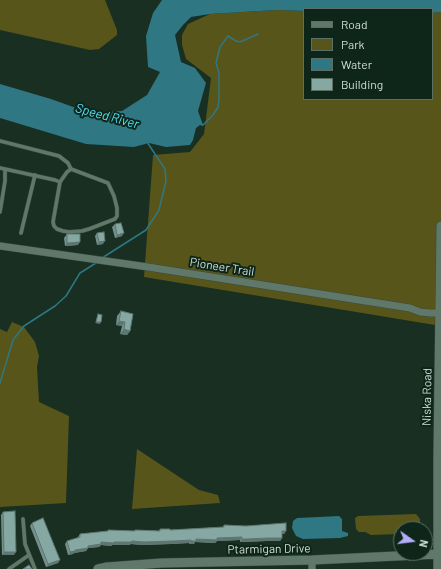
<!DOCTYPE html>
<html>
<head>
<meta charset="utf-8">
<style>
  body { margin:0 }
  #map { position:relative; width:441px; height:569px; overflow:hidden; background:#182f22; font-family:Barlow,sans-serif }
  canvas { display:block }
  .legend { position:absolute; left:303px; top:8px; width:130px; height:92px; box-sizing:border-box; background:#0e2519; border:1px solid #5c6f65; margin:0; padding:5px 7px; list-style:none; font-size:12px; color:#d1dfd6 }
  .legend li { display:flex; align-items:center; gap:8px; height:20px }
  .legend b { width:20px; border:1px solid #5c6f65 }
  .north { position:absolute; left:393px; top:521px; width:40px; height:40px; box-sizing:border-box; background:#0e2519; border:1px solid #5c6f65; border-radius:50%; rotate:104deg; font-size:11px; font-weight:700; line-height:16px; text-align:center; color:#d1dfd6 }
  .north::after { content:''; display:block; margin:auto; width:14px; height:18px; background:#b2adf9; clip-path:polygon(50% 0,100% 100%,50% 72%,0 100%) }
</style>
</head>
<body>
<div id="map">
<canvas width="441" height="569"></canvas>
<ul class="legend">
<li><b style="height:5px;background:#5f7869"></b>Road</li>
<li><b style="height:11px;background:#58551b"></b>Park</li>
<li><b style="height:11px;background:#2e7783"></b>Water</li>
<li><b style="height:11px;background:#86a8a2"></b>Building</li>
</ul>
<div class="north">N</div>
</div>
<script>
const ctx = document.querySelector('canvas').getContext('2d');
ctx.lineJoin = 'round';
function fill(path, color) { ctx.fillStyle = color; ctx.fill(path, 'evenodd'); }
const toPath = rows => new Path2D(rows.map(r => 'M' + r).join(''));
function trace(path, color, width, dash) { ctx.strokeStyle = color; ctx.lineWidth = width; ctx.lineCap = dash ? 'butt' : 'round'; ctx.setLineDash(dash || []); ctx.stroke(path); }
function label(font, color, halo, rows, align = 'center') {
  ctx.font = font + ' Barlow,sans-serif'; ctx.lineWidth = 4; ctx.setLineDash([]); ctx.textBaseline = 'middle'; ctx.strokeStyle = halo; ctx.fillStyle = color; for (const [text, x, y, turn = 0] of rows) {
    ctx.save(); ctx.translate(x, y); ctx.rotate((+turn || 0) * Math.PI / 180); ctx.textAlign = isNaN(turn) ? turn : align; if (halo) ctx.strokeText(text, 0, 0); ctx.fillText(text, 0, 0); ctx.restore();
  }
}
const green = toPath([
  [0,0,105,0,117,30,117,35,99,49,90,50,0,30],
  [277,10,304,11,304,99,432,99,432,13,441,12,441,306,435,325,144,277,153,155,190,152,204,134,211,78,186,59,182,45,182,35,188,24,210,14],
  [12,322,24,327,35,342,39,356,37,367,39,402,69,416,66,503,0,507,0,329,7,332],
  [137,449,199,490,218,495,220,503,132,509],
  [416,514,420,519,420,529,401,529,401,534,371,535,365,532,359,532,356,529,355,518,358,516]
]);
const water = toPath([
  [162,0,441,0,441,12,432,13,432,9,304,9,304,11,277,10,210,14,191,17,183,25,175,35,181,62,195,68,206,83,198,111,203,125,203,126,200,125,196,128,193,140,190,145,166,147,149,143,134,147,86,144,0,118,0,84,51,99,90,113,122,111,147,95,160,72,148,67,146,36,153,13],
  [339,516,342,519,342,531,348,533,348,536,340,538,303,539,296,536,292,528,293,521,297,518]
]);
const stream = toPath([
  [203,125,213,115,218,107,219,100,219,73,216,63,220,47,228,36,236,41,240,42,258,34],
  [102,258,146,230,159,210,166,181,165,169,147,142],
  [0,383,13,340,24,326,55,306,66,296,80,273,96,263]
]);
const service = toPath([
  [0,141,59,156,68,163,71,169,108,183,114,196,117,208,117,216,115,219,89,229,82,231,69,232,63,231,57,229,54,226,53,222,60,182,67,172,71,169],
  [0,168,55,180,60,182],
  [0,212,5,181,5,169],
  [21,233,35,175],
  [23,519,25,544,35,569],
  [9,569,29,555]
]);
const minor = toPath([
  [0,246,148,267,410,308,420,312,430,313,440,313],
  [312,560,312,569]
]);
const tertiary = toPath([
  [98,569,107,567,162,563,312,560,439,554],
  [438,569,438,456,441,226]
]);
const wall = toPath([
  [115,224,122,236,115,238,112,227],
  [97,233,103,244,97,245,95,236],
  [67,234,78,245,65,246,64,238],
  [121,311,130,331,127,335,120,334,122,326,116,325,117,316],
  [3,512,14,555,2,555,1,515],
  [32,523,60,560,58,563,46,567,30,526],
  [224,525,286,531,284,534,282,534,282,538,280,541,266,541,244,542,240,542,240,540,217,541,215,543,195,542,194,544,189,544,189,543,171,544,142,545,131,544,129,545,112,545,112,546,101,545,99,547,88,548,86,551,74,553,73,554,68,555,65,544,67,541,78,538,78,537,80,534,108,531,108,530,134,531,135,530,159,531,160,529,170,530,223,527]
]);
const shadedWall = toPath([
  [124,233,122,236,115,238,117,235],
  [105,241,103,244,97,245,99,242],
  [80,242,78,245,65,246,67,243],
  [119,321,125,322,122,326,116,325],
  [96,322,101,322,100,324,95,323],
  [124,329,130,331,127,335,120,334],
  [282,531,286,531,284,534,279,534],
  [242,537,240,540,217,541,215,543,195,542,194,544,189,544,191,541,196,539],
  [268,538,282,538,280,541,266,541,240,542,242,539],
  [191,540,189,543,171,544,142,545,131,544,129,545,112,545,112,546,101,545,99,547,88,548,86,551,74,553,73,554,68,555,70,552,75,550,101,542,132,541],
  [4,552,16,552,14,555,2,555],
  [60,560,58,563,46,567,48,564]
]);
const building = toPath([
  [121,223,124,233,117,235,115,224,121,223],
  [104,232,105,241,99,242,97,233,104,232],
  [67,234,80,234,80,242,67,243,67,234],
  [121,311,133,314,130,331,124,329,125,322,119,321,121,311],
  [98,314,102,315,101,322,96,322,98,314],
  [15,511,16,552,4,552,3,512,15,511],
  [43,518,60,560,48,564,32,523,43,518],
  [286,523,286,531,282,531,282,538,268,538,246,539,242,539,242,537,217,538,217,540,196,539,196,541,191,541,191,540,173,541,144,542,132,541,131,542,114,542,114,543,101,542,101,544,88,546,88,548,75,550,75,551,70,552,67,541,80,537,80,534,108,531,108,530,135,531,135,530,160,531,160,529,170,529,170,530,224,527,224,525,246,526,286,523],
  [29,565,32,569,23,569,29,565]
]);
const streetNames = [
  ["Pioneer Trail",222,267,9],
  ["Niska Road",427,397,-89],
  ["Ptarmigan Drive",269,549,-1]
];
const waterNames = [
  ["Speed River",107,116,15]
];
fill(green, '#58551b');
fill(water, '#2e7783');
trace(stream, '#2e7783', 1.5);
trace(service, '#384b40', 4.5);
trace(minor, '#384b40', 8);
trace(tertiary, '#384b40', 10);
trace(service, '#5f7869', 3.5);
trace(minor, '#5f7869', 7);
trace(tertiary, '#5f7869', 9);
fill(wall, '#73908b');
fill(shadedWall, '#5e7671');
fill(building, '#86a8a2');
trace(building, '#5e7671', 1);
label('12px', '#d1dfd6', '#0e2519', streetNames);
label('italic 13px', '#54e1f7', '#0e2519', waterNames);
</script>
</body>
</html>
